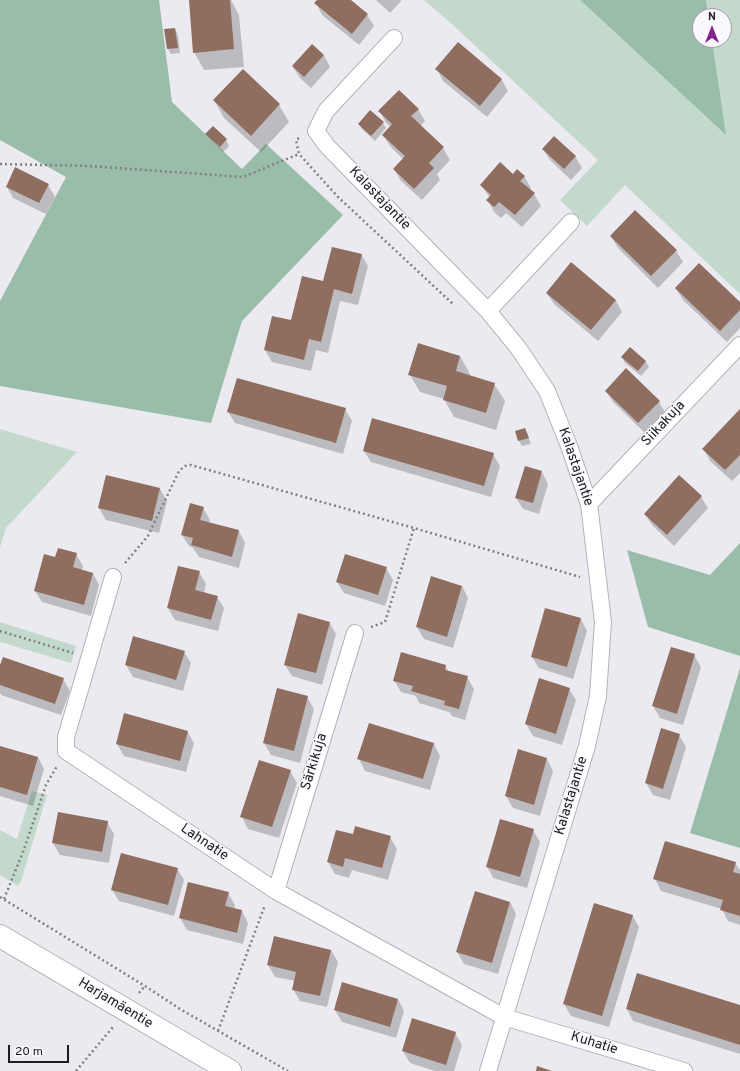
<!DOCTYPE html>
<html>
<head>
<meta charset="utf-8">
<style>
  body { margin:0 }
  #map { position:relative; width:740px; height:1071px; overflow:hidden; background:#eceaf1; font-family:Overpass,sans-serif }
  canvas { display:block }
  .north { position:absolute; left:692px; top:8px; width:40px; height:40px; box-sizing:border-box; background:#faf7fe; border:1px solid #a29fa5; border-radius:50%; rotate:0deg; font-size:11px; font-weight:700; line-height:16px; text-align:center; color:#1d1c1f }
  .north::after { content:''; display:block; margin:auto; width:14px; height:18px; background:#84218b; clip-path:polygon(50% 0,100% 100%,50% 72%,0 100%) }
  .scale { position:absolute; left:8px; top:1045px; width:61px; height:18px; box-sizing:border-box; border:2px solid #1d1c1f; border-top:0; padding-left:5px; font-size:12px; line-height:14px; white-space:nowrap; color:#1d1c1f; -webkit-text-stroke:3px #faf7fe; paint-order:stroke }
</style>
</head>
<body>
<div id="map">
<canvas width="740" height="1071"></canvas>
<div class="north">N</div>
<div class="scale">20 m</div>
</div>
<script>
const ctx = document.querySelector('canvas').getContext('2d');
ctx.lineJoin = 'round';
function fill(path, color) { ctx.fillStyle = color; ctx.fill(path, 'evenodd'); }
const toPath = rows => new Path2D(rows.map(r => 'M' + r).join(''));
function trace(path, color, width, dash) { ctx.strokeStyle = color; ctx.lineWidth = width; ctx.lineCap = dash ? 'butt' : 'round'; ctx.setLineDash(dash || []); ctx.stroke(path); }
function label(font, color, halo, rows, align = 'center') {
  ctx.font = font + ' Overpass,sans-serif'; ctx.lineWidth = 3; ctx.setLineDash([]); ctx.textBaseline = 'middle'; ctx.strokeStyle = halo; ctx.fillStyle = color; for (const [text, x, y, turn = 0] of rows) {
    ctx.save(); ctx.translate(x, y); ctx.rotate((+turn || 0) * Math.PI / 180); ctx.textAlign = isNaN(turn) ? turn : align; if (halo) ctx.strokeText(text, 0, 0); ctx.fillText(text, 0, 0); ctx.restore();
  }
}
const green = toPath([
  [424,0,580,0,725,134,712,40,724,40,724,16,708,16,706,0,740,0,740,294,625,185,587,226,560,200,598,160,454,26],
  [0,429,77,452,6,528,0,547],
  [0,622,76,646,71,663,0,642],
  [32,791,47,795,21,881,18,886,0,875,0,830,17,839]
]);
const forest = toPath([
  [0,0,159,0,172,102,242,169,266,144,343,215,242,321,211,423,0,386,0,301,66,177,0,140],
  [580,0,706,0,708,16,700,16,700,40,712,40,726,135],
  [740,543,740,656,648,627,627,550,710,575],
  [740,668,740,848,690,833]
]);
const shadow = toPath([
  [196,0,231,0,239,15,244,67,204,70,194,52],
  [318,0,349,0,367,15,374,26,359,45,322,15,316,3],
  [376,0,401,0,401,1,390,13],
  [175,29,178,35,180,53,171,54,168,49],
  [458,43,502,80,508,91,487,117,443,81,437,69],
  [324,55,330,67,311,88,300,78,293,67],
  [243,70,279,105,289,122,261,152,224,118,214,100],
  [418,109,425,121,420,126,443,148,450,160,437,174,440,180,422,200,401,181,394,169,403,159,390,146,383,135,391,127,386,123,380,111],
  [383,123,386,128,375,141,362,129,359,124],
  [213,127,226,140,229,146,223,152,210,139,207,134],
  [543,149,575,156,582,168,571,180,550,160],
  [513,175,524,176,531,188,529,190,534,194,541,206,522,227,506,213,501,218,494,212,488,200,490,198,481,185],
  [48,185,55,197,46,214,13,198,7,187],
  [611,236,676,251,683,262,658,288,618,248],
  [361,254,368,266,358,305,340,301,328,353,316,350,311,371,272,362,265,350,292,322,324,282],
  [572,264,616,301,622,312,598,341,554,304,547,293],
  [676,289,740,303,740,328,727,342,683,300],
  [630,348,646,362,649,367,641,376,625,363,622,357],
  [460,356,470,374,469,376,494,384,505,401,496,430,454,417,444,399,420,392,410,375],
  [606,391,659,402,666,414,646,434,613,402],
  [345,409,352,421,343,454,235,423,228,412],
  [740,411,740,473,732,481,710,461,704,449],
  [525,429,531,444,522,446,519,441],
  [364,451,493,454,500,466,491,497,371,462],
  [542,472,548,484,539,514,523,509,516,498],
  [160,489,167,501,159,533,106,520,99,508],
  [701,497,708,508,674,546,652,525,645,514],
  [203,508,210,520,209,523,239,531,245,543,239,568,199,557,193,548,189,546,182,535],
  [76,554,83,566,82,570,93,573,99,585,91,616,42,602,35,591,56,559],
  [386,568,393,580,385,606,344,593,337,582],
  [199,572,206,584,204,592,217,597,224,608,218,631,175,620,168,608],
  [462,586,468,598,453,648,424,639,417,627],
  [581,619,587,631,573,679,539,668,532,657],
  [329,622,336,634,322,685,292,676,285,665],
  [134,637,184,652,191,663,183,691,133,677,126,665],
  [694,655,701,667,683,725,660,718,653,706],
  [445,666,449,672,467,677,474,689,465,720,452,716,449,712,419,703,416,696,401,692,394,680],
  [0,668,63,679,70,691,61,715,1,695,0,692],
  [569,689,576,700,562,745,533,736,526,724],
  [307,697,314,709,300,763,271,755,264,743],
  [187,731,194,743,186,772,124,756,117,744],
  [679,735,686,747,670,800,653,795,646,783],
  [434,744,440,756,430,790,365,771,359,759],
  [0,747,38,757,44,769,33,806,0,796],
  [547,759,553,771,540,816,513,808,506,796],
  [290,771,297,783,279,838,248,829,242,817],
  [107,822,114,834,109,863,60,855,53,843],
  [533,830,540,842,527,888,493,878,487,866],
  [390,837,397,849,388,880,352,870,349,878,335,874,328,862],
  [735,863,740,870,740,925,728,921,722,909,661,891,655,879],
  [177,868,184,880,174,916,119,901,112,890],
  [228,893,235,905,234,909,242,911,248,923,243,944,187,930,180,918],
  [510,902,516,914,498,974,464,964,457,952],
  [632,915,639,927,609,1027,571,1016,564,1004],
  [331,950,338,962,327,1007,300,1001,293,989,295,981,275,977,268,965],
  [398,999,404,1011,396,1038,342,1022,335,1010],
  [740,1006,740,1054,633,1021,627,1009],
  [455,1033,462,1045,454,1071,435,1071,410,1063,403,1051]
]);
const building = toPath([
  [189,0,230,0,234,49,193,53],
  [317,0,351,0,368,14,352,34,314,3],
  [175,28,178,48,167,49,164,29],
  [458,42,502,79,480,106,435,69],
  [312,44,324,55,304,77,292,66],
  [243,69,280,104,251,136,213,100],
  [399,90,419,109,411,116,444,147,429,163,434,168,414,189,393,169,405,156,382,135,392,124,378,111],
  [370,110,384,122,371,136,358,124],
  [213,126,227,139,220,147,205,134],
  [554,136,576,156,564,169,542,149],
  [500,162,513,174,517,169,525,176,520,181,535,193,515,215,499,202,494,207,486,200,491,195,480,185],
  [15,167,49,184,39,203,6,187],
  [635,210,677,250,651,276,610,236],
  [332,247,362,254,352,294,334,289,321,342,309,339,304,360,264,350,272,316,291,320,302,276,323,281],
  [571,262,616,300,591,330,546,293],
  [699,263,740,302,740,310,720,331,675,288],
  [418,343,460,356,456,371,495,383,486,413,443,400,447,386,408,375],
  [630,347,646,361,638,371,621,357],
  [626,368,660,401,638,423,605,391],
  [237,378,346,408,336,443,227,412],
  [740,409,740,455,725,470,702,449],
  [372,418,494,453,484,486,363,451],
  [525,428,529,438,518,441,515,431],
  [525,466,542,471,533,503,515,498],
  [106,475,160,488,152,521,98,508],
  [679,475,702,496,667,535,644,514],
  [190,503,204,507,200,520,239,530,232,557,191,545,193,538,181,535],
  [58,548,77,553,73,567,93,573,84,605,34,591,44,554,55,557],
  [345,554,387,567,378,595,336,582],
  [178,566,200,571,195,590,218,596,211,620,167,608],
  [431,576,462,586,447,637,416,627],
  [545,608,581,618,567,667,531,657],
  [298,613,330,622,316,673,284,665],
  [133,636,185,651,176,680,125,665],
  [671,647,695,654,677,714,652,706],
  [401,652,446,665,445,670,468,676,459,709,444,705,445,701,411,691,413,686,393,681],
  [3,657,64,678,55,704,0,685,0,665],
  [539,678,570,688,556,734,525,724],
  [277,688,308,696,294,751,263,743],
  [124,713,188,731,180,761,116,744],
  [369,723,434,743,423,779,357,759],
  [661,728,680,734,663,789,645,783],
  [0,746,38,757,27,795,0,787],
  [518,749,547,758,534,805,505,796],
  [259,760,291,770,272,827,240,817],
  [58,812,108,821,102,852,52,843],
  [500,819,534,829,520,877,486,867],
  [355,826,391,836,382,868,345,858,343,867,327,862,336,830,353,834],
  [665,841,736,862,733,872,740,874,740,916,720,910,723,900,653,879],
  [121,853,178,868,168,905,111,890],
  [188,882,229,892,225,906,242,910,237,933,179,918],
  [475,891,510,902,492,963,456,952],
  [594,903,633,915,602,1016,563,1004],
  [274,936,331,950,320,996,292,990,296,972,267,965],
  [637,973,740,1005,740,1045,626,1009],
  [342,982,398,999,390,1027,334,1010],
  [412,1018,456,1032,446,1065,402,1051],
  [537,1066,552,1071,536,1071]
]);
const path = toPath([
  [299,138,296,140,299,154,338,197,453,304],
  [0,164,89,166,243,177,299,154],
  [125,563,148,536,179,471,185,466,191,465,414,528,580,577],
  [371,627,385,622,414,528],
  [0,631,73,653],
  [0,897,145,986,180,1009,288,1071],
  [4,899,23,852,46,785,57,766],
  [139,993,145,986],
  [218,1031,265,905],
  [76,1071,113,1027]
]);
const street = toPath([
  [394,38,326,111,316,131,327,146,488,311,519,349,547,391,569,446,589,504,603,622,598,696,587,746,488,1071],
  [488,311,571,222],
  [589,504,740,345],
  [113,577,66,737,66,751,276,891,504,1017,684,1071],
  [276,891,355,633]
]);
const secondary = toPath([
  [0,936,230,1071]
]);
const streetNames = [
  ["Kalastajantie",379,199,46],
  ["Siikakuja",664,424,-47],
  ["Kalastajantie",575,467,71],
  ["Särkikuja",315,762,-73],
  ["Kalastajantie",572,796,-73],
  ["Lahnatie",204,843,34],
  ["Harjamäentie",115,1004,31],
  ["Kuhatie",594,1044,17]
];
fill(green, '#c3d9cc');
fill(forest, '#9abda9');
fill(shadow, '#0003');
fill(building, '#8f6d5f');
trace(street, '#b4b2b8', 18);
trace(secondary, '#b4b2b8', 24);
trace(path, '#828085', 2.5, [2, 3]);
trace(street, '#fff', 16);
trace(secondary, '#fff', 22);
label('14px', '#1d1c1f', '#faf7fe', streetNames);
</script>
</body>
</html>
